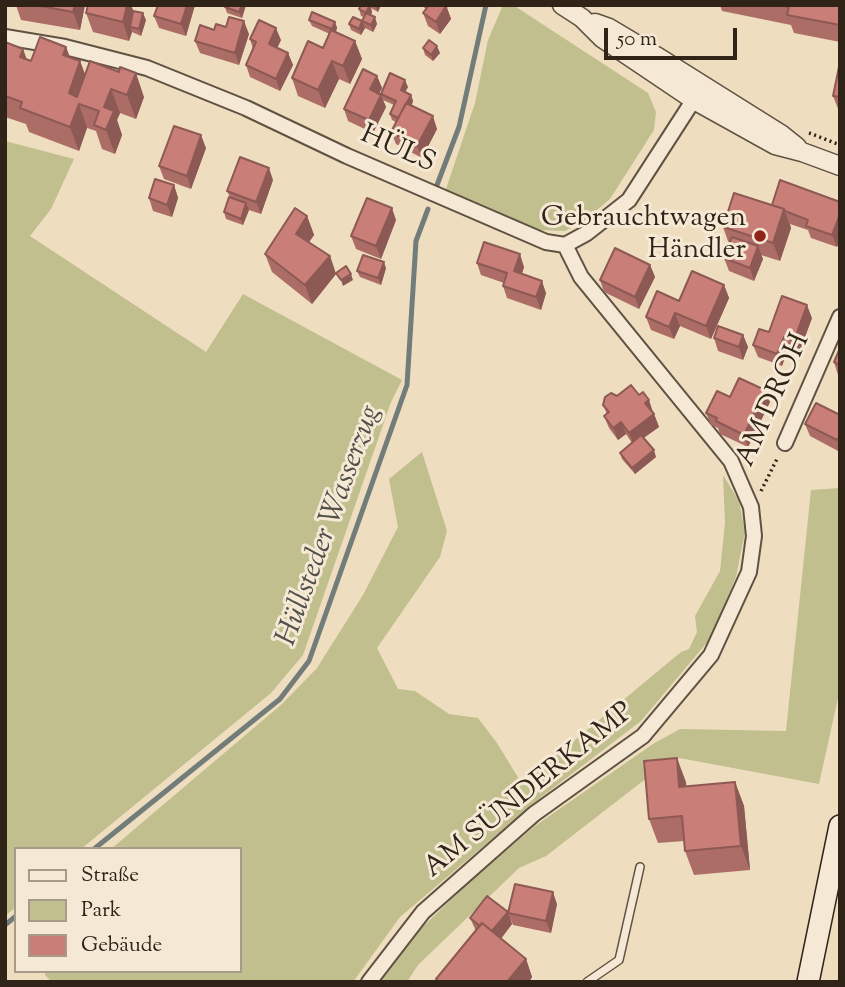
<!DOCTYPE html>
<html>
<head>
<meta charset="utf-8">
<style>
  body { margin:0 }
  #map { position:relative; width:845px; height:987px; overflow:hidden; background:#efddbf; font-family:"Sorts Mill Goudy",serif }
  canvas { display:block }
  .frame { position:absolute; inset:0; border:7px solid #302318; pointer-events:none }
  .legend { position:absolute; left:14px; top:847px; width:228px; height:126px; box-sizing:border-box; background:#f5e9d5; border:2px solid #a69a89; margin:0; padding:9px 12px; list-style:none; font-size:21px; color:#302318 }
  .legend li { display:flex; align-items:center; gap:14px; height:35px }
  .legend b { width:35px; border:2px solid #a69a89 }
  .scale { position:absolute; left:604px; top:28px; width:133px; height:32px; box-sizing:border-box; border:4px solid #302318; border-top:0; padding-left:9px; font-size:21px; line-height:24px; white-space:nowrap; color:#302318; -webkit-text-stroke:5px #f5e9d5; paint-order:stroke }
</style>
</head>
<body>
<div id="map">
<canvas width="845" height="987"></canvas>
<div class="frame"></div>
<ul class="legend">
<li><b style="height:9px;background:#f5e9d5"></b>Straße</li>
<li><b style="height:19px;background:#c0bf8d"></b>Park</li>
<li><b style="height:19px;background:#c97f78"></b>Gebäude</li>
</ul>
<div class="scale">50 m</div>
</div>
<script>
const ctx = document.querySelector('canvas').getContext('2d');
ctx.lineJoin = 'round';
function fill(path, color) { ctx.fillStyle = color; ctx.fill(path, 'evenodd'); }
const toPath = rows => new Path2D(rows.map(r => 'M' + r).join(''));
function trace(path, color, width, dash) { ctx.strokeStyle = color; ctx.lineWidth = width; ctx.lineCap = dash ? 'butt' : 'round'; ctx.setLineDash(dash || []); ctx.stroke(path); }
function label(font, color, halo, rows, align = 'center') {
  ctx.font = font + ' "Sorts Mill Goudy",serif'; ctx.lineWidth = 6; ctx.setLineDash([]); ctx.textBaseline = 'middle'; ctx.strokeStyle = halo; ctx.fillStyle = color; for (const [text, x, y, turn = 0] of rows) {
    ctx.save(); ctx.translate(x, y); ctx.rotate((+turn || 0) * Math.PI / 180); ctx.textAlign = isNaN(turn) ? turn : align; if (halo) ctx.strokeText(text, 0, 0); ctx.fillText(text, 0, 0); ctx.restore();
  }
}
const green = toPath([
  [503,5,513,5,648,93,656,112,654,130,610,199,584,221,565,231,540,230,445,192,475,103,488,40],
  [5,141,74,159,51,209,30,236,206,352,243,294,402,380,391,402,303,655,271,693,81,849,16,849,16,907,5,916],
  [422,452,447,531,440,557,377,648,398,689,415,691,449,714,478,718,497,743,522,784,681,652,689,649,697,632,695,616,720,571,725,523,723,475,739,501,745,532,736,577,710,639,641,721,539,799,400,917,353,982,52,982,45,975,45,971,240,971,240,849,111,849,282,704,317,668,363,595,398,527,389,479],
  [840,488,840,689,819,784,674,757,546,856,519,868,418,965,407,982,380,982,405,944,464,887,535,826,653,744,680,729,786,731,811,490]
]);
const stream = toPath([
  [437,185,459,127,486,5],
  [94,849,280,699,309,661,407,385,416,241,428,209],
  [5,925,16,916]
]);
const path = toPath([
  [809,133,840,145],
  [761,491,778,457]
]);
const service = toPath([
  [587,982,619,960,640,867]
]);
const minor = toPath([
  [5,37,65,47,147,68,246,108,347,156,546,242,565,245,587,233,629,200,698,93],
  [785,443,840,317],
  [369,982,423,912,534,814,643,736,711,655,749,572,754,536,751,507,731,461,581,277,565,245]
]);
const tertiary = toPath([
  [562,5,582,18,602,38,694,100,775,145,802,152,840,166],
  [595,23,609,28,656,56,782,135,797,147]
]);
const secondary = toPath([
  [808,982,840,826]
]);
const wall = toPath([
  [16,5,85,5,80,30,21,20],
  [158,5,195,5,186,36,159,28,154,16],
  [226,5,246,5,242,18,227,13,225,7],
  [361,5,381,5,378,12,371,8,372,12,371,15,377,24,373,32,365,28,361,35,351,30,349,24,362,21,364,17,361,16,359,9],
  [421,5,448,5,447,8,451,19,440,34,428,26,423,13,426,9],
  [720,5,840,5,840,42,794,33,791,25,722,11],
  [133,11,146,20,141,36,132,32,129,41,93,32,86,13],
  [309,20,335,22,337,28,336,32,355,41,362,59,350,84,339,79,325,108,298,96,292,78,323,48,330,34,312,26],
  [214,30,249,34,239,65,200,53,195,41],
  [250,39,281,40,277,48,288,53,293,65,280,91,250,77,246,65,253,49],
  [5,42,27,59,31,61,66,47,70,58,80,61,85,75,144,97,136,119,120,113,117,120,122,135,115,154,102,149,96,131,87,128,79,151,29,132,26,124,5,117],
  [423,48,440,53,433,61,425,55],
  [840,62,840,114,833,96],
  [377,76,382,88,379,93,381,94,408,87,405,92,411,95,413,101,412,105,437,129,422,158,396,144,391,132,396,122,392,120,390,114,394,105,383,100,386,107,373,133,348,121,344,109],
  [206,148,191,189,164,179,159,166],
  [273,180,261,214,249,210,243,225,226,219,224,212,230,197,227,191],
  [174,185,178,198,172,217,153,211,149,198],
  [840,202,840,239,837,247,811,238,808,230,790,224,791,228,780,261,761,255,763,259,754,281,729,271,724,258,729,244,723,227,772,205],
  [307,216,314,235,309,242,330,256,336,274,312,304,272,272,265,254],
  [396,220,381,259,356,249,351,236],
  [477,263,524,267,522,274,546,293,541,310,507,298,503,286,504,283,481,275],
  [650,265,655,277,639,309,604,292,600,280],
  [386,268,381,285,360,277,357,271],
  [724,285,729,298,711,339,680,326,674,339,651,330,646,317,679,301],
  [812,318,799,353,788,349,782,366,758,357,753,345,769,332],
  [743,335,748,347,743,360,718,351,714,338],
  [840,348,840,375,838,375,834,362],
  [730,397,770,402,748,447,720,434,718,428,711,425,706,413],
  [603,405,653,412,654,414,659,427,643,438,656,457,635,474,622,459,620,453,632,443,626,434,618,440,609,428,604,416,607,414],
  [840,415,840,452,810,436,805,424],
  [686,782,686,786,735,782,744,806,750,870,694,875,685,851,684,841,658,843,649,819],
  [557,904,551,933,513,925,508,913],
  [508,912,512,924,501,939,526,959,532,977,529,982,437,982,436,979,476,931,470,918]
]);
const shadedWall = toPath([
  [75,5,85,5,80,30,73,12],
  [123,5,131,5,136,17,130,27,132,32,129,41,123,22],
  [187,5,195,5,186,36,181,24],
  [242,5,246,5,242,18,239,12],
  [370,5,372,12,369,19,366,13],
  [375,5,381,5,378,12],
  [440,5,448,5,447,8,451,19,440,34,436,22],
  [143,13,146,20,141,36,139,29],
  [375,17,377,24,373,32,371,25],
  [244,21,249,34,239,65,235,53],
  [362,21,365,28,361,35,359,29],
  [335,22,337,28,334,35,332,29],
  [276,28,281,40,273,56,269,44],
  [355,41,362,59,350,84,343,66],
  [437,46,440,53,433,61,431,55],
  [66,47,75,71,63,55],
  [23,49,32,73,20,57],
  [288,53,293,65,280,91,276,79],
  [80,61,89,85,79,104,87,128,79,151,70,127,69,93],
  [332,61,339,79,325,108,318,90],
  [136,73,144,97,136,119,127,95],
  [377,76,382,88,375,102,370,89],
  [405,80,408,87,403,96,401,90],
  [111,89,120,113,117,120,122,135,115,154,106,130,104,107],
  [381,95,386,107,373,133,369,120],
  [411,95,413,101,402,125,400,118],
  [433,116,437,129,422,158,417,146],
  [201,135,206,148,191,189,187,176],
  [269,168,273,180,261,214,256,202],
  [174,185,178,198,172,217,167,205],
  [246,203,249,210,243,225,241,219],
  [392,208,396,220,381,259,376,246],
  [784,209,791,228,780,261,773,243],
  [840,214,840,239,837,247,832,235],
  [307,216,314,235,302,252,296,234],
  [758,246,763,259,754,281,750,268],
  [520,254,524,267,518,284,514,271],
  [330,256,336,274,312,304,305,285],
  [384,262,386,268,381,285,378,278],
  [650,265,655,277,639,309,635,297],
  [351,274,353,280,343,286,341,280],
  [542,281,546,293,541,310,536,297],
  [724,285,729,298,711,339,706,326],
  [807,305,812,318,799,353,794,341],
  [675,313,680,326,674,339,669,327],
  [743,335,748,347,743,360,739,347],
  [784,337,788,349,782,366,777,354],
  [765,390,770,402,748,447,744,435],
  [649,400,653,412,645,403],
  [654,414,659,427,634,445,629,433],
  [621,422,626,434,618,440,613,428],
  [654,450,656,457,635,474,632,468],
  [677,758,686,782,688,811,679,787],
  [735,782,744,806,750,870,741,846],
  [553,892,557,904,551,933,546,921],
  [508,912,512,924,495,946,490,934],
  [526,959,532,977,529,982,507,982]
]);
const building = toPath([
  [35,5,75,5,73,12,35,5],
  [88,5,127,5,123,22,86,13,88,5],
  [158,5,187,5,181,24,154,16,158,5],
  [226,5,242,5,239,12,225,7,226,5],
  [361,5,370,5,366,13,359,9,361,5],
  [429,5,444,5,446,6,436,22,423,13,429,5],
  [778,5,840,5,840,25,787,15,789,7,778,5],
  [133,11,143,13,139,29,130,27,133,11],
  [312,12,335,22,332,29,309,20,312,12],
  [366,13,375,17,371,25,362,21,366,13],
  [229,17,244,21,235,53,195,41,200,25,214,30,216,24,226,27,229,17],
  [353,17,362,21,359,29,349,24,353,17],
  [259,20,276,28,269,44,288,53,276,79,246,65,256,42,250,39,259,20],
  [331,30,355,41,343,66,332,61,318,90,292,78,308,41,323,48,331,30],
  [40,37,66,47,63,55,80,61,69,93,77,97,90,61,119,72,120,67,136,73,127,95,111,89,104,107,114,111,106,130,94,125,99,111,79,104,70,127,20,108,22,102,5,96,5,42,23,49,20,57,31,61,40,37],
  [429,40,437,46,431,55,423,48,429,40],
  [840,62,840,97,833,96,840,62],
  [363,69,377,76,370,89,381,95,369,120,344,109,363,69],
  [390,73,405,80,401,90,411,95,398,118,390,114,396,101,381,94,390,73],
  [406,103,433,116,417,146,391,132,406,103],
  [174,126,201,135,187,176,159,166,174,126],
  [240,157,269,168,256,202,227,191,240,157],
  [155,179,174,185,167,205,149,198,155,179],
  [780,180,840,202,840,214,832,235,806,226,808,220,785,211,784,209,772,205,780,180],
  [734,193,784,209,773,243,723,227,734,193],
  [229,197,246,203,241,219,224,212,229,197],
  [367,198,392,208,376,246,351,236,367,198],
  [295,208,307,216,296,234,330,256,305,285,265,254,295,208],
  [732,237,758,246,750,268,724,258,732,237],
  [484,242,520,254,514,271,542,281,536,297,503,286,507,273,477,263,484,242],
  [615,248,650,265,635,297,600,280,615,248],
  [363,255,384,262,378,278,357,271,363,255],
  [346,266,351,274,341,280,336,273,346,266],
  [692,271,724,285,706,326,675,313,669,327,646,317,657,291,679,301,692,271],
  [782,296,807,305,794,341,784,337,777,354,753,345,759,329,769,332,782,296],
  [718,326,743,335,739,347,714,338,718,326],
  [840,348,840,365,834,362,840,348],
  [739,378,765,390,744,435,716,421,717,418,706,413,717,391,730,397,739,378],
  [631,385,639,395,643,392,649,400,645,403,654,414,629,433,621,422,613,428,604,416,609,412,603,405,605,397,611,393,617,396,631,385],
  [816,403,840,415,840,436,837,440,805,424,816,403],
  [641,435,654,450,632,468,620,453,641,435],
  [677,758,679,787,735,782,741,846,685,851,682,816,649,819,644,761,677,758],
  [515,884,553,892,546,921,508,913,515,884],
  [487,896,508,912,492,931,482,923,480,926,470,918,487,896],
  [482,923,526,959,507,982,439,982,436,979,482,923]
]);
const markers = [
  [760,236,7,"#8f2418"]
];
const streetNames = [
  ["HÜLS",397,151,24],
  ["AM DROH",775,401,-66],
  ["AM SÜNDERKAMP",530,792,-39]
];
const poiNames = [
  ["Gebrauchtwagen",746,220],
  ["Händler",746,252]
];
const waterNames = [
  ["Hüllsteder Wasserzug",331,526,-70]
];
fill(green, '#c0bf8d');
trace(stream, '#727d7a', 5);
trace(service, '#605242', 10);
trace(minor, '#605242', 18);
trace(tertiary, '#605242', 21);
trace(secondary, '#302318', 24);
trace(path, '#302318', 3.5, [2, 3.5]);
trace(service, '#f5e9d5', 7);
trace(minor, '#f5e9d5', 14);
trace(tertiary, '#f5e9d5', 18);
trace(secondary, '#f5e9d5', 21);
fill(wall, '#ad6d67');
fill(shadedWall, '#8d5954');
fill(building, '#c97f78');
trace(building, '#8d5954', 2);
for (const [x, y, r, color] of markers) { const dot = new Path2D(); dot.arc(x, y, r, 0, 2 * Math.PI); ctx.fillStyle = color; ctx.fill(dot); trace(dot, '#f5e9d5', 2.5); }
label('28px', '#302318', '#f5e9d5', streetNames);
label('28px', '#302318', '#f5e9d5', poiNames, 'right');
label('italic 30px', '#515049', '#f5e9d5', waterNames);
</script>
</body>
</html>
